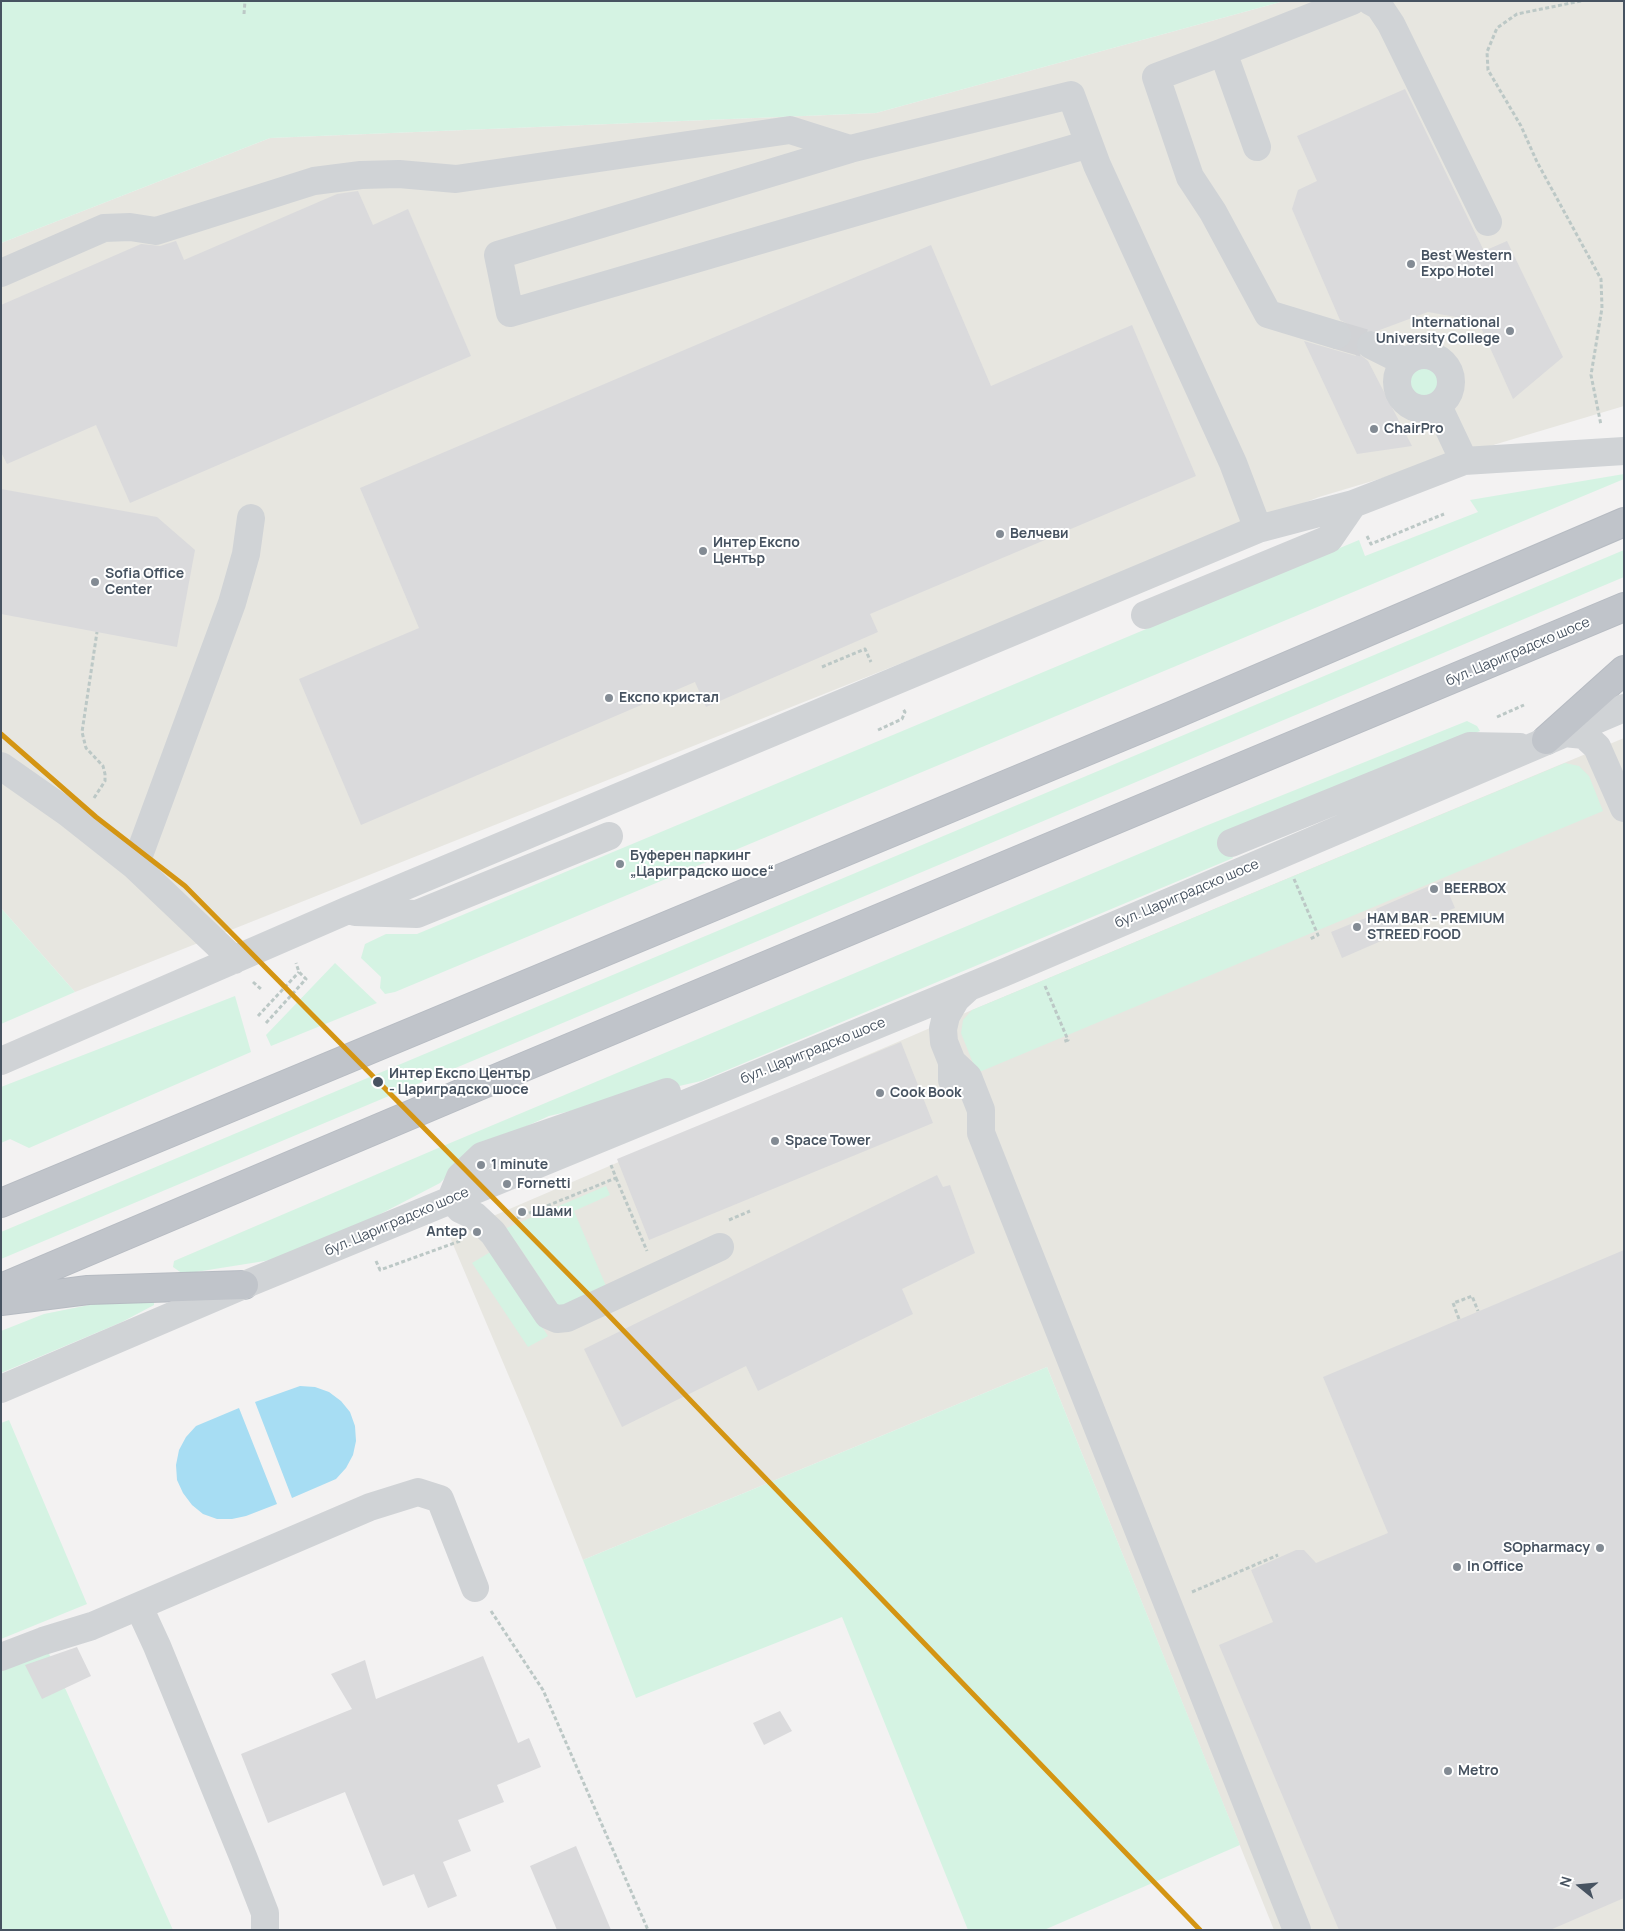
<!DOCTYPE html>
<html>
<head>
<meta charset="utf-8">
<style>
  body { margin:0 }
  #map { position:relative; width:1625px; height:1931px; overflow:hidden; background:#f3f2f2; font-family:Manrope,sans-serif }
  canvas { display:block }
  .frame { position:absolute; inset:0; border:2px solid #475361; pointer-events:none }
  .north { position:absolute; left:1555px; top:1861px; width:50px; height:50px; -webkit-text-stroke:4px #fff; paint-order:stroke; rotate:287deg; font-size:14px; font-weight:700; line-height:20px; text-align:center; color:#475361 }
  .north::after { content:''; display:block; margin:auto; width:18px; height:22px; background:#475361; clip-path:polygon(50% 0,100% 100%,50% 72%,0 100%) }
</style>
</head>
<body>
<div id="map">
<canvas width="1625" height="1931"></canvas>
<div class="frame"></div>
<div class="north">N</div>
</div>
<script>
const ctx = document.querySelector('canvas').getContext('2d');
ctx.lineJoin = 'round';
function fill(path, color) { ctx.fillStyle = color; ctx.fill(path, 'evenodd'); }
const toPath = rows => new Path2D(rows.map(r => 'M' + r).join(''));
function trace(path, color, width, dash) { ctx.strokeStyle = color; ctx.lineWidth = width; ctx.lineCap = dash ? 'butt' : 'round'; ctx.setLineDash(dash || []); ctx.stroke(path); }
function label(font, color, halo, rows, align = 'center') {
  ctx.font = font + ' Manrope,sans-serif'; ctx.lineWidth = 4; ctx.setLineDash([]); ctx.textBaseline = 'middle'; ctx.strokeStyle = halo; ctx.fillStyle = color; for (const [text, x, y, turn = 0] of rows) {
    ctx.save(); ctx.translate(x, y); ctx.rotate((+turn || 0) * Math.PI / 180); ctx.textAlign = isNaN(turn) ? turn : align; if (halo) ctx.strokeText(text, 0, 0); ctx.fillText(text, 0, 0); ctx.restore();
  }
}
const commercial = toPath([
  [1284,1,1624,1,1624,406,1319,497,75,992,1,908,1,243,270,138,876,113],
  [1624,738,1624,1930,1274,1930,1047,1367,583,1560,530,1426,449,1235,972,1010]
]);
const green = toPath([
  [1,1,1284,1,876,113,270,138,1,243],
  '1405 382a18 18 0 1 1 36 0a18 18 0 1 1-36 0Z',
  [1624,474,1624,479,395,992,385,994,380,988,381,977,361,958,365,944,386,934,417,934,1359,540,1365,556,1478,512,1470,500],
  [1624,550,1624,577,1,1259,1,1232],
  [1467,721,1477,726,1480,731,1224,835,1233,858,701,1081,549,1116,474,1150,440,1183,367,1221,271,1260,183,1274,173,1267,174,1261,443,1146,1203,827],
  [1565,763,1579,766,1589,776,1603,811,977,1073,961,1033,963,1020,972,1010],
  [1,908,75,992,1,1024],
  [335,963,377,1003,271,1046,266,1035],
  [235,996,251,1052,29,1148,10,1139,1,1143,1,1087],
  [606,1186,610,1195,574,1211,606,1286,559,1307,516,1242,502,1230],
  [492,1251,548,1336,528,1347,472,1263],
  [104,1302,154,1302,154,1305,122,1322,1,1373,1,1331,44,1314],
  [1047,1367,1240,1845,1044,1930,968,1930,842,1617,636,1698,583,1560],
  [9,1420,87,1604,1,1639,1,1423],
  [43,1641,65,1688,173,1930,1,1930,1,1657]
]);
const water = toPath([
  [300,1386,315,1387,329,1392,341,1401,350,1412,355,1426,356,1441,353,1455,346,1468,336,1479,292,1498,255,1402],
  [239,1408,277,1504,246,1516,232,1519,217,1519,203,1514,192,1505,183,1493,177,1480,176,1465,179,1450,186,1437,196,1426]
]);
const building = toPath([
  [1405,89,1484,251,1507,241,1563,357,1513,399,1478,321,1428,312,1377,331,1363,332,1357,338,1355,345,1358,353,1368,361,1412,446,1357,454,1304,341,1356,356,1350,343,1352,331,1348,324,1340,320,1292,209,1298,190,1317,181,1297,136],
  [358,191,373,225,408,209,471,356,130,503,96,425,7,464,1,452,1,305,141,244,160,246,176,241,184,260,337,194],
  [931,245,991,386,1132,325,1196,476,870,614,878,632,706,707,695,682,361,825,299,679,419,628,360,488],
  [1,489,157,517,195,550,177,647,1,614],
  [1443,880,1455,908,1432,917,1431,913,1386,932,1388,938,1342,958,1331,932,1378,913,1376,909],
  [901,1042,933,1123,649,1240,617,1159],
  [937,1175,943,1187,950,1185,975,1253,902,1289,913,1314,758,1391,746,1366,622,1427,584,1349],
  [1624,1250,1624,1898,1550,1930,1339,1930,1219,1645,1273,1622,1251,1570,1296,1550,1304,1550,1316,1563,1388,1533,1323,1377],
  [77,1647,91,1676,42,1699,25,1665],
  [483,1656,518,1743,529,1738,541,1767,497,1785,504,1802,458,1820,471,1851,443,1862,457,1896,428,1908,414,1874,383,1886,345,1792,268,1823,241,1754,352,1709,331,1674,365,1660,376,1699],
  [780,1711,792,1731,764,1745,753,1723],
  [576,1846,611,1930,557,1930,530,1866]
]);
const minorTunnel = toPath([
  [1337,335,1371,345]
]);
const path = toPath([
  [1581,1,1517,14,1497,28,1487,52,1488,70,1521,126,1537,162,1601,279,1602,308,1591,375,1601,425],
  [244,14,245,1],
  [1367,536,1371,544,1444,514],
  [822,667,865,649,871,662],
  [1497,717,1524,705],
  [878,730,902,719,905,712,903,709],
  [94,798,105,781,105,774,103,766,86,748,82,732,97,632],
  [1294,879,1318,935,1310,939],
  [253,982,262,990],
  [1045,986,1068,1040,1062,1042],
  [258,1016,299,972],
  [266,1023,306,979,299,972,296,963],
  [616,1178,647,1251],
  [517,1218,616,1178,611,1165],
  [729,1220,750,1211],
  [376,1261,380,1270,460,1241],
  [1459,1319,1453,1303,1462,1300,1472,1296,1478,1311],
  [1192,1592,1278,1555],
  [491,1611,543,1690,648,1930]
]);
const minor = toPath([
  [1370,1,1379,6,1391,24,1488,222],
  [1223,52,1352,1],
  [1257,147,1223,52,1156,77,1190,177,1213,212,1268,314,1337,335],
  [850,149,498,255,510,313,1089,144],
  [1,273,104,228,130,227,156,231,314,181,361,175,399,174,456,179,790,130,850,149,1071,95,1097,165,1233,463,1258,529],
  [1371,345,1405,362],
  '1397 382a27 27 0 1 1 54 0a27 27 0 1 1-54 0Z',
  [1438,406,1464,461],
  [1145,615,1329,539,1353,504],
  [1564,733,1584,735,1597,747,1624,808],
  [1,766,68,813,135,866,234,960],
  [1231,843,1470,746,1520,747],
  [135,866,232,603,246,554,251,518],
  [355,912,417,914,609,836],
  [1,1061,346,911,1258,529,1353,504,1464,461,1624,451],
  [952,1062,968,1077,981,1110,981,1133,1297,1930],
  [952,1080,952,1062,944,1042,943,1029,946,1016,956,999,968,988],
  [667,1092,482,1156,460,1177,451,1199,460,1209,475,1216,493,1233,548,1315,557,1319,567,1318,720,1247],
  [1,1389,244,1285,1003,973,1624,708],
  [139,1607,157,1646,244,1859,265,1913,265,1930],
  [1,1657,43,1641,92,1626,370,1507,418,1492,440,1499,475,1588]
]);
const highway = toPath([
  [1546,740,1624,670],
  [1,1203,1171,716,1624,522],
  [1,1288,488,1082,1624,607],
  [1,1301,88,1290,244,1285]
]);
const metro1 = toPath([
  [1,734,96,817,185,886,593,1299,1200,1930]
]);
const markers = [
  [1411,264,5,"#838b94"],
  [1510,331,5,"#838b94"],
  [1374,429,5,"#838b94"],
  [1000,534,5,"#838b94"],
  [703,551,5,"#838b94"],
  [95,582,5,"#838b94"],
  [609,698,5,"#838b94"],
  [620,864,5,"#838b94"],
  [1434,889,5,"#838b94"],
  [1357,927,5,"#838b94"],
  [378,1082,6,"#475361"],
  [880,1093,5,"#838b94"],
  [775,1141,5,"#838b94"],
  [481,1165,5,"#838b94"],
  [507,1184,5,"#838b94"],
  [522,1212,5,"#838b94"],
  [477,1232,5,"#838b94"],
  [1600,1548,5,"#838b94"],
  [1457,1567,5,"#838b94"],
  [1448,1771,5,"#838b94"]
];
const poiNames = [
  ["Best Western",1421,256],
  ["Expo Hotel",1421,272],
  ["International",1500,323,"right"],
  ["University College",1500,339,"right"],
  ["ChairPro",1384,429],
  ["Велчеви",1010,534],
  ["Интер Експо",713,543],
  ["Център",713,559],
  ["Sofia Office",105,574],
  ["Center",105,590],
  ["Експо кристал",619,698],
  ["Буферен паркинг",630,856],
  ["„Цариградско шосе“",630,872],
  ["BEERBOX",1444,889],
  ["HAM BAR - PREMIUM",1367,919],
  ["STREED FOOD",1367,935],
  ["Cook Book",890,1093],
  ["Space Tower",785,1141],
  ["1 minute",491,1165],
  ["Fornetti",517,1184],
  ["Шами",532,1212],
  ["Antep",467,1232,"right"],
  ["SOpharmacy",1590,1548,"right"],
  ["In Office",1467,1567],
  ["Metro",1458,1771]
];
const streetNames = [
  ["бул. Цариградско шосе",1518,652,-23],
  ["бул. Цариградско шосе",1187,894,-23],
  ["бул. Цариградско шосе",813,1051,-22],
  ["бул. Цариградско шосе",397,1222,-23]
];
const stopNames = [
  ["Интер Експо Център",389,1074],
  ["- Цариградско шосе",389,1090]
];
fill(commercial, '#e7e6e0');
fill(green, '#d5f3e3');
fill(water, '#a7ddf3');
fill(building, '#dadadc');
trace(minorTunnel, '#d1d2d5', 28, [28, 14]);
trace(highway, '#b6bbc2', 30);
trace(path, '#bcc8c6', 3, [4, 2.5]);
trace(minor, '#d0d3d6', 28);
trace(highway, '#c0c4ca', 28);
trace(metro1, '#d49513', 5);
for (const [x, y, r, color] of markers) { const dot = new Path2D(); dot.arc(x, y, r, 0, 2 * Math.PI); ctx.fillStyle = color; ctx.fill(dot); trace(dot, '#fff', 2); }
label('bold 14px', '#475361', '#fff', poiNames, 'left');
label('14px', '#475361', '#fff', streetNames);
label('bold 14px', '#475361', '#fff', stopNames, 'left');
</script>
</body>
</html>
